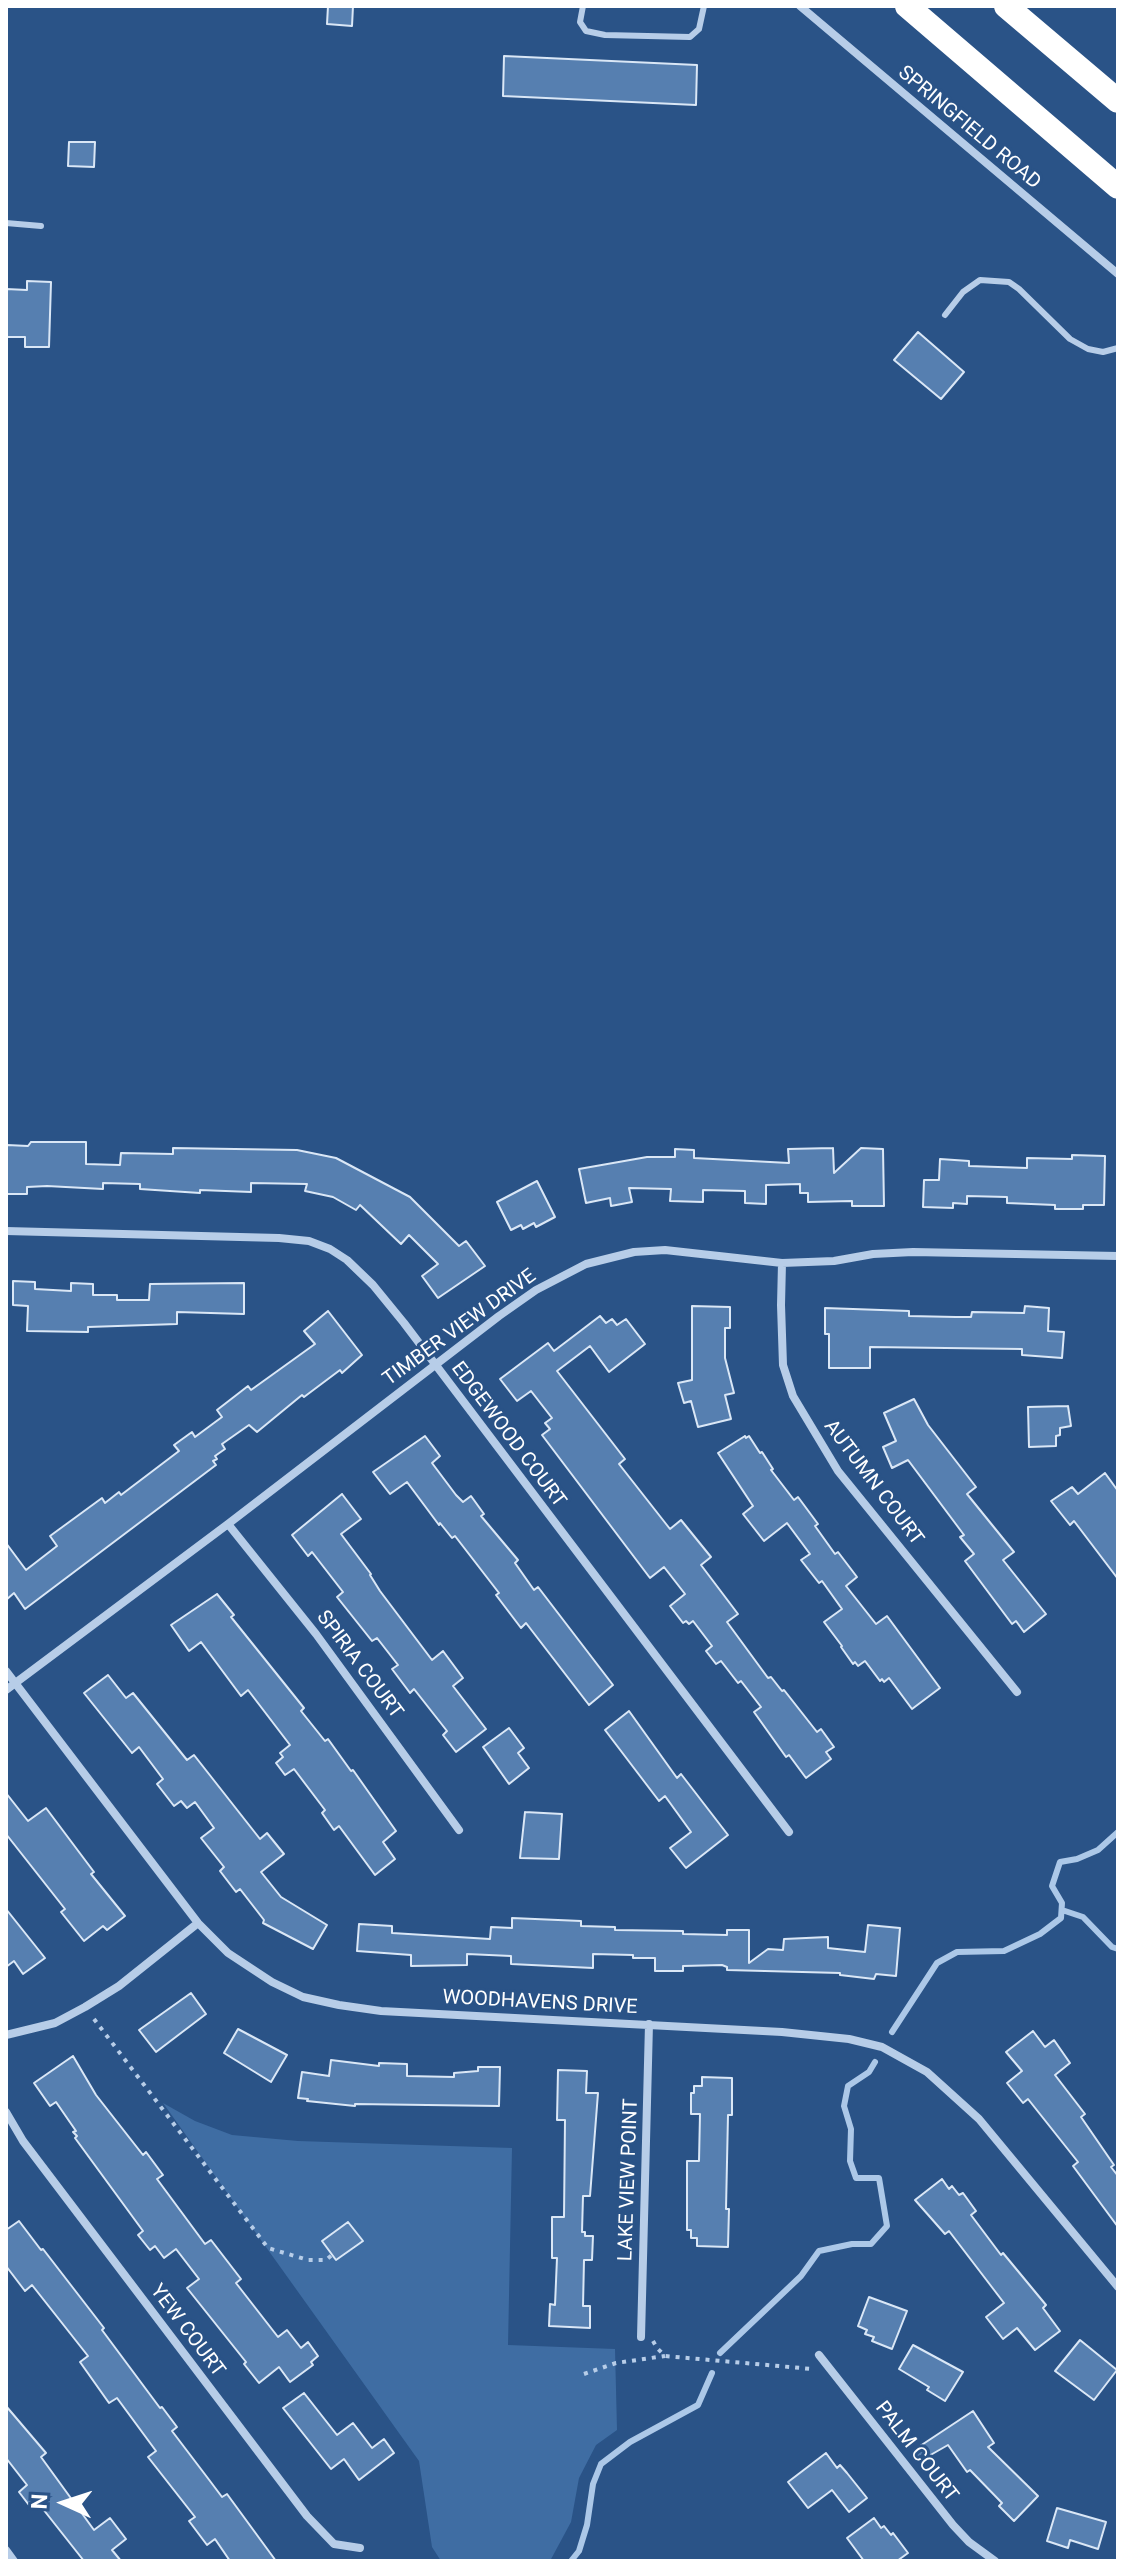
<!DOCTYPE html>
<html>
<head>
<meta charset="utf-8">
<style>
  body { margin:0 }
  #map { position:relative; width:1124px; height:2567px; overflow:hidden; background:#2a5387; font-family:Roboto,sans-serif }
  canvas { display:block }
  .frame { position:absolute; inset:0; border:8px solid #fff; pointer-events:none }
  .north { position:absolute; left:24px; top:2463px; width:80px; height:80px; -webkit-text-stroke:6px #2a5387; paint-order:stroke; rotate:273deg; font-size:22px; font-weight:700; line-height:32px; text-align:center; color:#fff }
  .north::after { content:''; display:block; margin:auto; width:28px; height:36px; background:#fff; clip-path:polygon(50% 0,100% 100%,50% 72%,0 100%) }
</style>
</head>
<body>
<div id="map">
<canvas width="1124" height="2567"></canvas>
<div class="frame"></div>
<div class="north">N</div>
</div>
<script>
const ctx = document.querySelector('canvas').getContext('2d');
ctx.lineJoin = 'round';
function fill(path, color) { ctx.fillStyle = color; ctx.fill(path, 'evenodd'); }
const toPath = rows => new Path2D(rows.map(r => 'M' + r).join(''));
function trace(path, color, width, dash) { ctx.strokeStyle = color; ctx.lineWidth = width; ctx.lineCap = dash ? 'butt' : 'round'; ctx.setLineDash(dash || []); ctx.stroke(path); }
function label(font, color, halo, rows, align = 'center') {
  ctx.font = font + ' Roboto,sans-serif'; ctx.lineWidth = 6; ctx.setLineDash([]); ctx.textBaseline = 'middle'; ctx.strokeStyle = halo; ctx.fillStyle = color; for (const [text, x, y, turn = 0] of rows) {
    ctx.save(); ctx.translate(x, y); ctx.rotate((+turn || 0) * Math.PI / 180); ctx.textAlign = isNaN(turn) ? turn : align; if (halo) ctx.strokeText(text, 0, 0); ctx.fillText(text, 0, 0); ctx.restore();
  }
}
const green = toPath([
  [163,2103,195,2121,232,2135,298,2141,512,2148,508,2345,615,2349,617,2430,596,2445,579,2478,571,2522,550,2561,441,2561,432,2547,419,2461]
]);
const stream = toPath([
  [1062,1910,1083,1917,1112,1947,1118,1949],
  [892,2032,937,1963,957,1952,1004,1951,1040,1934,1061,1918,1062,1903,1052,1886,1060,1862,1077,1859,1098,1850,1118,1832],
  [720,2353,801,2276,819,2251,852,2244,871,2244,887,2226,879,2178,856,2178,850,2161,851,2129,844,2106,848,2086,869,2072,875,2062],
  [571,2561,579,2551,587,2525,593,2484,601,2464,630,2442,698,2405,712,2373]
]);
const building = toPath([
  [328,6,353,6,352,26,327,24,328,6],
  [504,56,697,65,696,105,503,96,504,56],
  [69,142,95,142,94,167,68,166,69,142],
  [27,281,51,282,49,347,25,347,25,337,6,337,6,289,27,290,27,281],
  [918,332,964,372,941,399,894,360,918,332],
  [31,1142,86,1142,86,1164,120,1165,121,1153,173,1154,173,1148,297,1150,336,1158,410,1197,459,1246,466,1241,485,1266,438,1298,422,1276,438,1264,409,1235,401,1244,360,1205,356,1210,333,1197,305,1191,307,1184,251,1183,251,1192,200,1190,200,1193,140,1189,140,1184,103,1183,103,1189,47,1186,27,1187,27,1194,6,1194,7,1145,28,1146,31,1142],
  [833,1148,834,1173,861,1148,883,1149,884,1206,852,1206,852,1201,808,1202,808,1193,800,1193,800,1184,766,1185,766,1204,745,1203,745,1191,703,1190,703,1202,670,1201,671,1189,629,1188,632,1202,611,1206,610,1198,586,1203,579,1169,647,1157,675,1157,675,1149,694,1150,694,1158,789,1163,788,1149,833,1148],
  [1072,1155,1105,1156,1104,1205,1083,1205,1083,1209,1055,1209,1055,1205,1007,1203,1007,1197,967,1196,967,1204,953,1203,953,1208,923,1207,924,1180,939,1180,940,1159,969,1161,969,1166,1027,1168,1027,1158,1072,1159,1072,1155],
  [537,1181,555,1217,536,1227,534,1223,523,1229,521,1225,511,1230,497,1202,537,1181],
  [13,1281,35,1282,35,1289,71,1291,71,1283,93,1284,93,1295,117,1295,117,1300,149,1300,150,1284,244,1283,244,1314,177,1312,177,1324,88,1327,88,1332,27,1331,28,1306,13,1305,13,1281],
  [692,1306,730,1307,730,1328,725,1328,725,1358,734,1393,725,1395,731,1419,698,1427,691,1401,684,1403,678,1383,692,1380,692,1306],
  [1025,1306,1049,1308,1048,1331,1064,1332,1062,1358,1022,1355,1022,1349,870,1347,870,1368,829,1368,829,1334,825,1334,825,1308,909,1311,909,1316,956,1317,971,1317,972,1312,1024,1313,1025,1306],
  [328,1311,362,1355,342,1373,340,1370,304,1397,302,1395,257,1432,249,1425,222,1444,225,1449,215,1456,217,1459,213,1461,216,1465,25,1609,14,1593,6,1600,6,1543,26,1570,57,1546,50,1536,102,1498,105,1503,119,1492,121,1495,179,1451,174,1445,192,1432,195,1437,222,1417,217,1410,248,1386,251,1390,315,1344,304,1331,328,1311],
  [600,1316,606,1323,612,1319,617,1325,626,1319,645,1344,609,1372,590,1346,557,1371,625,1459,619,1464,670,1529,681,1520,711,1557,701,1565,738,1614,727,1622,768,1678,771,1677,782,1691,784,1690,817,1732,821,1729,834,1747,826,1752,831,1759,806,1778,789,1755,786,1757,754,1712,761,1707,741,1681,738,1683,721,1661,716,1664,706,1651,712,1646,693,1621,689,1624,686,1621,683,1623,670,1606,685,1594,664,1567,650,1578,542,1435,550,1429,545,1423,552,1418,531,1391,517,1401,500,1379,548,1343,554,1351,600,1316],
  [914,1399,928,1425,976,1487,967,1494,1014,1552,1003,1560,1046,1614,1024,1632,1016,1621,1012,1624,965,1561,974,1554,960,1537,964,1535,908,1460,892,1468,883,1447,896,1441,884,1413,914,1399],
  [1068,1406,1071,1426,1060,1428,1060,1435,1056,1436,1056,1446,1029,1447,1028,1407,1068,1406],
  [425,1436,440,1456,432,1463,456,1495,463,1502,471,1496,484,1514,481,1516,518,1560,515,1563,534,1590,538,1587,613,1685,589,1705,526,1623,521,1628,496,1595,499,1593,455,1536,452,1538,440,1523,439,1525,407,1482,390,1494,373,1472,425,1436],
  [745,1436,746,1438,749,1436,760,1453,762,1452,773,1469,771,1470,794,1500,798,1497,818,1524,815,1526,835,1554,838,1552,857,1577,846,1586,876,1624,887,1616,940,1688,912,1709,889,1678,884,1682,882,1679,880,1681,865,1661,858,1666,855,1662,853,1664,841,1647,842,1646,824,1622,842,1609,822,1581,819,1583,801,1560,810,1554,787,1523,764,1541,743,1514,753,1506,718,1453,745,1436],
  [1105,1473,1118,1491,1118,1579,1074,1521,1070,1525,1051,1501,1072,1487,1078,1494,1105,1473],
  [342,1494,361,1519,341,1534,371,1574,370,1575,380,1591,432,1660,443,1651,463,1678,453,1686,486,1729,456,1752,443,1735,447,1731,414,1689,410,1693,392,1669,398,1665,377,1638,372,1641,337,1597,343,1592,312,1552,308,1556,292,1535,342,1494],
  [217,1594,234,1615,231,1617,304,1708,301,1711,325,1741,328,1739,351,1771,353,1770,396,1831,383,1842,395,1859,375,1875,339,1826,334,1830,322,1813,325,1810,294,1769,285,1775,276,1763,283,1757,280,1753,290,1745,248,1690,241,1696,201,1642,189,1651,171,1625,217,1594],
  [108,1675,126,1698,133,1693,187,1760,194,1755,260,1839,267,1833,284,1854,261,1872,281,1897,327,1925,313,1949,263,1923,264,1920,240,1889,236,1892,220,1871,224,1867,201,1838,214,1828,195,1802,187,1808,181,1801,174,1806,157,1784,163,1779,139,1747,132,1753,84,1693,108,1675],
  [629,1711,677,1778,681,1774,728,1835,686,1868,670,1848,691,1832,665,1796,659,1801,605,1730,629,1711],
  [509,1728,524,1748,518,1753,529,1768,509,1784,483,1747,509,1728],
  [6,1793,28,1821,46,1808,94,1872,91,1874,125,1916,107,1930,103,1926,84,1941,61,1912,65,1909,6,1834,6,1793],
  [525,1812,562,1814,559,1859,520,1858,525,1812],
  [6,1909,45,1958,23,1974,14,1961,6,1967,6,1909],
  [512,1918,581,1921,581,1926,615,1927,615,1930,683,1931,683,1934,727,1935,727,1930,749,1930,749,1963,768,1949,783,1950,784,1939,828,1937,828,1948,865,1952,868,1925,900,1928,896,1976,876,1974,874,1979,840,1975,840,1973,727,1970,727,1967,722,1965,683,1966,683,1971,655,1971,655,1958,633,1958,633,1955,593,1954,593,1968,511,1964,511,1956,467,1954,467,1965,411,1966,411,1955,357,1951,359,1924,392,1926,392,1933,490,1939,491,1927,512,1928,512,1918],
  [191,1993,206,2014,156,2052,139,2030,191,1993],
  [238,2029,287,2055,271,2082,224,2053,238,2029],
  [1033,2031,1045,2047,1054,2040,1070,2063,1055,2075,1085,2114,1081,2117,1114,2165,1111,2167,1118,2176,1118,2227,1073,2166,1078,2162,1028,2099,1023,2103,1007,2083,1022,2071,1006,2052,1033,2031],
  [73,2056,96,2095,143,2155,146,2152,163,2175,157,2179,205,2244,211,2240,241,2279,236,2283,278,2337,287,2330,301,2348,308,2342,318,2356,311,2362,313,2365,290,2382,279,2367,259,2383,244,2364,246,2362,187,2288,199,2279,176,2249,164,2258,155,2246,150,2250,138,2235,143,2231,75,2138,77,2136,73,2132,76,2131,56,2102,50,2106,34,2083,73,2056],
  [331,2060,379,2066,379,2063,407,2064,407,2076,454,2077,454,2073,478,2071,478,2067,500,2067,499,2106,355,2104,355,2106,307,2101,308,2099,298,2098,302,2072,329,2076,331,2060],
  [558,2070,587,2071,586,2093,598,2093,590,2196,583,2196,582,2232,585,2232,585,2236,593,2236,592,2260,584,2260,583,2306,590,2306,590,2328,549,2326,550,2304,555,2305,557,2258,552,2258,552,2217,564,2217,565,2120,557,2120,558,2070],
  [702,2077,732,2078,732,2115,728,2115,726,2209,729,2209,728,2247,697,2246,697,2238,691,2238,691,2230,687,2230,687,2161,699,2161,700,2114,691,2114,691,2093,694,2093,694,2086,702,2086,702,2077],
  [942,2179,949,2189,952,2186,959,2195,963,2193,976,2211,971,2215,1001,2255,1003,2253,1046,2305,1043,2308,1060,2331,1035,2350,1017,2328,1003,2339,986,2317,1004,2303,949,2231,945,2234,915,2200,942,2179],
  [19,2221,41,2250,43,2249,104,2328,102,2330,160,2408,162,2407,177,2427,172,2431,210,2481,222,2497,227,2494,276,2561,230,2561,215,2539,207,2545,189,2521,195,2517,148,2457,156,2451,117,2398,109,2403,80,2362,88,2356,32,2285,25,2291,6,2266,6,2230,19,2221],
  [348,2222,363,2241,336,2260,322,2241,348,2222],
  [869,2297,907,2311,892,2349,872,2341,874,2337,865,2334,867,2330,858,2326,869,2297],
  [1080,2340,1117,2370,1094,2400,1055,2371,1080,2340],
  [913,2345,963,2372,945,2401,927,2390,929,2387,899,2369,913,2345],
  [304,2393,337,2435,353,2423,372,2448,384,2439,394,2453,359,2480,344,2459,331,2469,283,2408,304,2393],
  [6,2406,46,2453,41,2457,94,2530,110,2518,126,2539,112,2550,121,2561,84,2561,39,2504,32,2509,19,2492,27,2485,6,2458,6,2406],
  [973,2411,994,2443,988,2447,1038,2496,1014,2521,999,2506,1002,2503,970,2470,967,2472,948,2445,920,2461,914,2450,973,2411],
  [826,2453,837,2468,840,2465,847,2473,867,2498,849,2512,832,2490,808,2508,788,2482,826,2453],
  [1057,2508,1106,2522,1098,2549,1070,2540,1068,2548,1047,2541,1057,2508],
  [874,2518,881,2528,884,2526,891,2535,893,2533,908,2553,897,2561,864,2561,847,2538,874,2518]
]);
const path = toPath([
  [94,2019,268,2248,308,2260,326,2260,332,2255],
  [653,2341,657,2348,665,2356,812,2369],
  [584,2374,616,2363,665,2356]
]);
const lane = toPath([
  [583,6,580,22,586,31,605,35,690,37,699,29,704,6],
  [6,223,41,226],
  [945,315,963,292,980,280,1009,282,1019,289,1070,339,1088,349,1103,352,1118,348]
]);
const street = toPath([
  [800,6,1118,274],
  [6,1231,279,1238,309,1241,330,1249,347,1260,373,1285,404,1323,789,1832],
  [782,1263,781,1305,783,1365,793,1396,838,1471,1017,1692],
  [228,1524,316,1634,459,1830],
  [6,1671,198,1923,228,1953,272,1982,303,1997,339,2005,381,2011,782,2032,849,2039,882,2047,927,2072,979,2119,1118,2287],
  [6,1690,228,1524,499,1316,536,1290,586,1264,634,1252,665,1250,782,1263,834,1261,873,1254,913,1252,1118,1256],
  [6,2035,55,2023,85,2007,119,1986,198,1923],
  [6,2112,23,2141,307,2516,334,2544,360,2548],
  [641,2337,649,2024],
  [819,2355,953,2525,969,2542,995,2561],
  [6,2550,14,2561]
]);
const highway = toPath([
  [907,6,1118,187],
  [1006,6,1118,101]
]);
const streetNames = [
  ["SPRINGFIELD ROAD",969,128,40],
  ["TIMBER VIEW DRIVE",460,1328,-36],
  ["EDGEWOOD COURT",508,1435,53],
  ["AUTUMN COURT",873,1483,53],
  ["SPIRIA COURT",359,1665,53],
  ["WOODHAVENS DRIVE",540,2003,3],
  ["LAKE VIEW POINT",629,2180,-88],
  ["YEW COURT",187,2331,53],
  ["PALM COURT",916,2452,52]
];
fill(green, '#3f6da3');
trace(stream, '#acc8e8', 6);
fill(building, '#567fb0');
trace(building, '#dae7f6', 2);
trace(path, '#b7cde8', 4, [4, 6]);
trace(lane, '#b7cde8', 6);
trace(street, '#b7cde8', 8);
trace(highway, '#fff', 24);
label('20px', '#fff', '#2a5387', streetNames);
</script>
</body>
</html>
